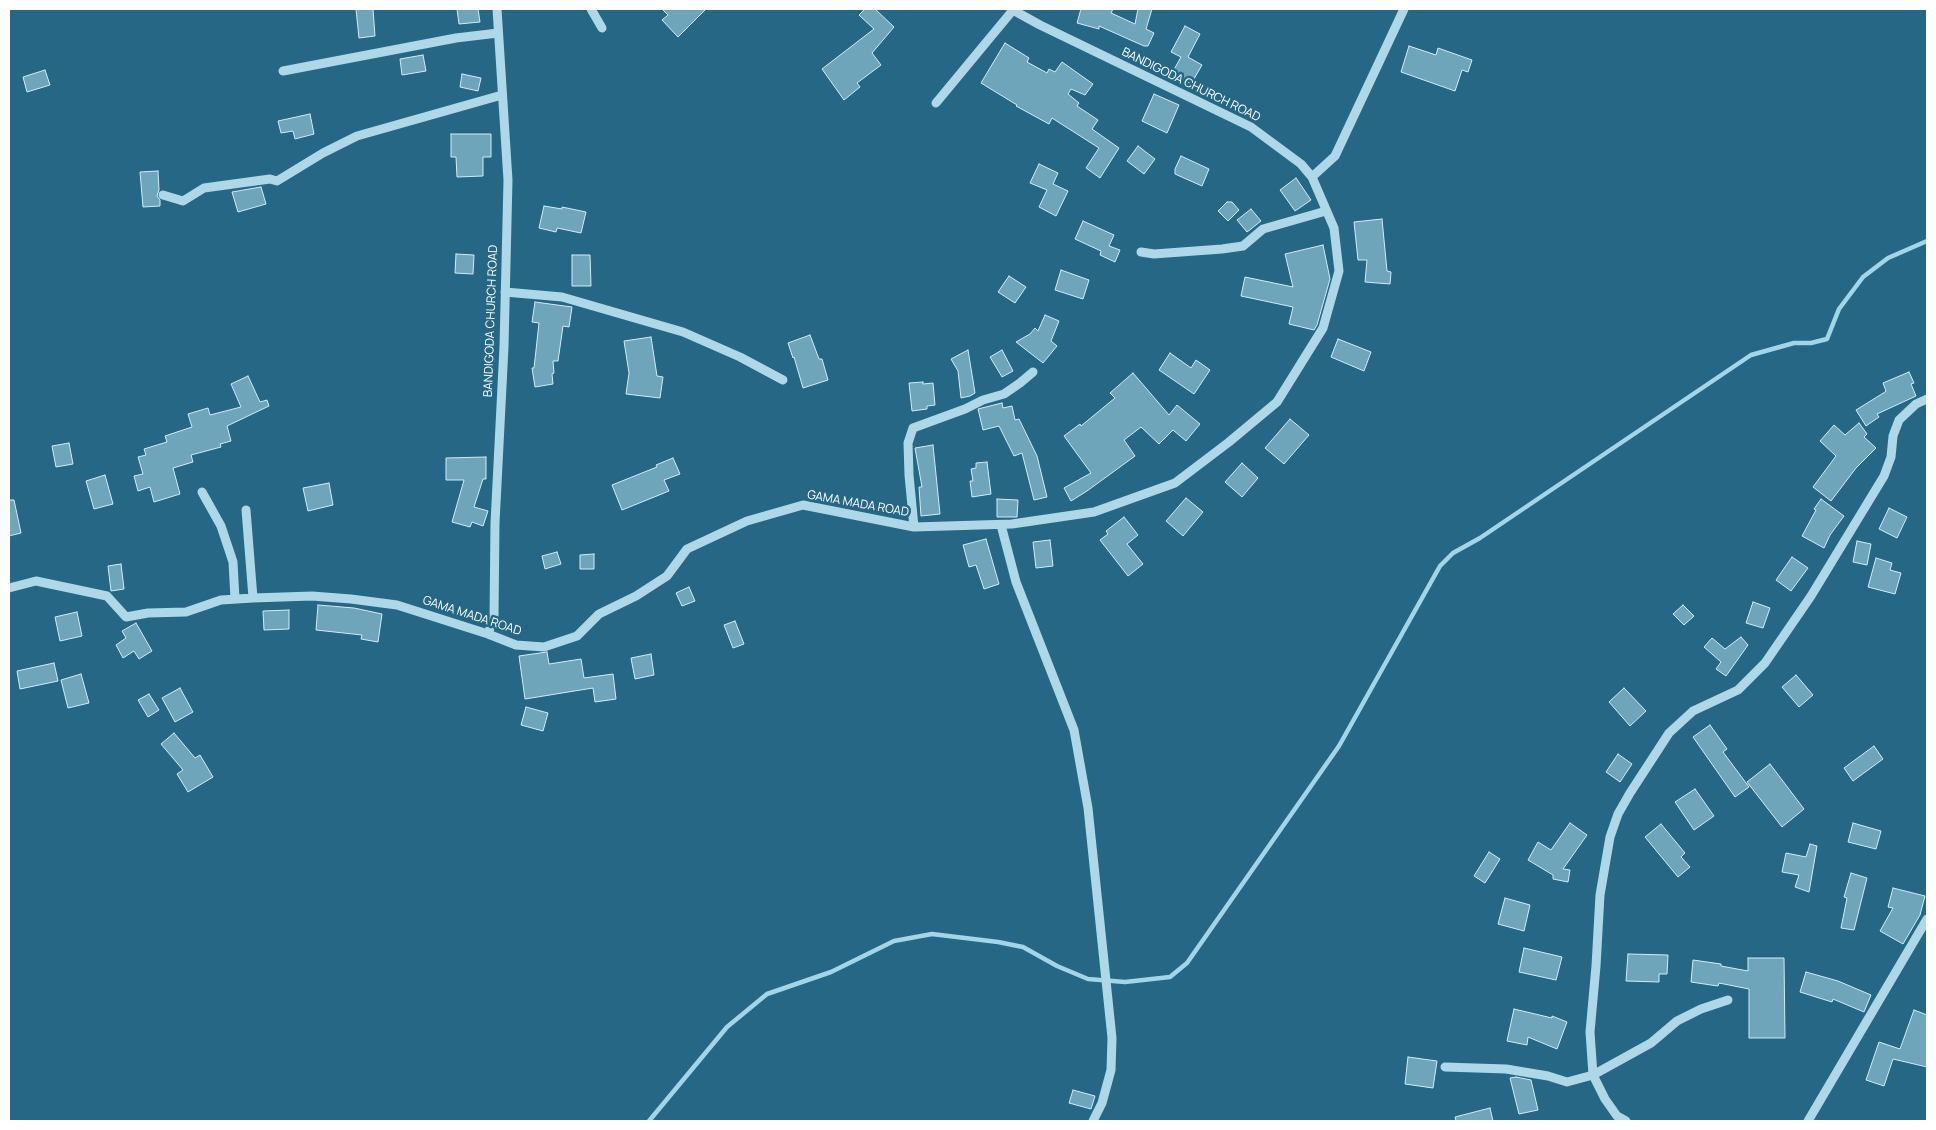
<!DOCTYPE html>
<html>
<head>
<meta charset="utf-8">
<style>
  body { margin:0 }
  #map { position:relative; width:1936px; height:1130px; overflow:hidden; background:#256784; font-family:Manrope,sans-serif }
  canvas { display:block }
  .frame { position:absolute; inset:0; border:10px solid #fff; pointer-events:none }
</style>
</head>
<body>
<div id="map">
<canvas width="1936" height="1130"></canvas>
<div class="frame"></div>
</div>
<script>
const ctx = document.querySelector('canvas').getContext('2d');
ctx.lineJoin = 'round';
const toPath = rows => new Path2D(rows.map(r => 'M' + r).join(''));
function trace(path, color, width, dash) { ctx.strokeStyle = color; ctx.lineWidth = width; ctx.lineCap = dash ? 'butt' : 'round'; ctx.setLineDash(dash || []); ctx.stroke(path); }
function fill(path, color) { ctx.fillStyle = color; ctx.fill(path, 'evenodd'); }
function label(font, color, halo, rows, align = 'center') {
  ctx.font = font + ' Manrope,sans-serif'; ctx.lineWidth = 5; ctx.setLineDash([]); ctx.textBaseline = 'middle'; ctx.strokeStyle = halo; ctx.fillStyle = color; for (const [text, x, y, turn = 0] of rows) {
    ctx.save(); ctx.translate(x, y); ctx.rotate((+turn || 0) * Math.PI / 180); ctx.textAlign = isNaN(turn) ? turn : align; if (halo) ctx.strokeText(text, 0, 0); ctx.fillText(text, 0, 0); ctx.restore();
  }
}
const stream = toPath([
  [649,1121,727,1027,767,994,831,972,894,941,932,934,998,942,1023,947,1057,966,1088,979,1125,982,1170,977,1187,963,1339,746,1440,566,1453,553,1480,538,1751,355,1794,343,1811,343,1827,339,1839,309,1863,277,1888,258,1927,241]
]);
const building = toPath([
  [356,9,373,9,375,36,359,38,356,9],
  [457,9,478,9,480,22,459,24,457,9],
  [662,9,706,9,678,37,662,20,668,15,662,9],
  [865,9,875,9,894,27,872,53,881,65,857,83,860,87,844,100,822,69,874,29,859,15,865,9],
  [1081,9,1113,9,1111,13,1135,24,1138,9,1152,9,1146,29,1154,33,1148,46,1144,46,1099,26,1099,29,1077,23,1081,9],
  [1185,26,1200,34,1188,57,1202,65,1191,84,1172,73,1181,57,1171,52,1185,26],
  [1005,43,1029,58,1027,62,1047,73,1049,69,1055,72,1062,62,1093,84,1085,95,1071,89,1068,94,1079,103,1077,106,1098,120,1092,129,1119,148,1100,178,1086,168,1099,148,1052,118,1049,124,1016,106,1017,105,981,83,1005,43],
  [1409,46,1436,55,1438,48,1472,60,1468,72,1462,70,1455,91,1401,72,1409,46],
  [423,55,426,71,402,75,400,59,423,55],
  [45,70,50,85,27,92,23,77,45,70],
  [462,74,481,78,478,91,460,87,462,74],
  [1154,94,1179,105,1167,133,1142,121,1154,94],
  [310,114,314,134,295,139,293,131,281,133,278,121,310,114],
  [451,134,491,134,491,157,483,157,483,176,457,177,456,157,451,157,451,134],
  [1138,146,1155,159,1144,174,1127,161,1138,146],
  [1181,156,1209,169,1202,186,1175,174,1175,169,1181,156],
  [1039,164,1058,173,1053,184,1068,191,1056,216,1039,207,1047,190,1030,183,1039,164],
  [158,171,159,190,157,196,160,200,160,206,143,207,140,172,158,171],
  [1296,178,1311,200,1295,211,1280,190,1296,178],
  [261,187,266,204,238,212,232,192,261,187],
  [1227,202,1232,202,1239,210,1228,221,1218,211,1227,202],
  [544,206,562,209,562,207,586,212,581,233,557,228,556,232,539,228,544,206],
  [1251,209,1261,221,1247,232,1237,220,1251,209],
  [1382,219,1387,271,1391,272,1390,284,1365,282,1367,260,1358,260,1354,222,1382,219],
  [1083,221,1114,235,1109,246,1120,250,1115,262,1100,255,1101,251,1075,239,1083,221],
  [1323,245,1330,279,1317,325,1314,330,1289,324,1293,307,1241,296,1245,277,1293,287,1285,254,1323,245],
  [456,254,474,255,473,274,455,273,456,254],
  [572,255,590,255,591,286,572,286,572,255],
  [1061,270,1089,280,1083,299,1055,290,1061,270],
  [1009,276,1026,287,1015,303,998,292,1009,276],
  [535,302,572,307,569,327,563,326,558,361,553,361,554,373,552,374,553,384,535,387,532,368,534,368,539,323,532,322,535,302],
  [1045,315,1059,321,1051,341,1057,346,1043,363,1016,342,1030,334,1035,328,1038,331,1045,315],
  [810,335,819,359,822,359,828,380,803,388,794,357,793,358,788,343,810,335],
  [651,337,657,376,663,377,660,398,626,394,629,373,624,341,651,337],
  [1338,339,1371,352,1364,371,1331,357,1338,339],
  [968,350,975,393,970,396,961,398,958,371,951,359,968,350],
  [1002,350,1013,371,1002,377,990,357,1002,350],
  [1170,353,1191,368,1196,360,1210,370,1194,394,1159,370,1170,353],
  [1909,372,1914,383,1911,384,1916,396,1877,414,1879,417,1866,426,1856,410,1885,392,1886,391,1883,383,1909,372],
  [1133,373,1169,415,1177,405,1200,424,1186,441,1173,430,1159,444,1141,427,1124,440,1135,456,1087,491,1071,501,1064,488,1091,473,1064,436,1080,424,1081,426,1115,398,1110,393,1133,373],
  [248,376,260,402,267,400,269,406,227,426,231,441,220,444,221,447,191,455,193,462,173,468,180,494,154,502,150,487,138,491,134,476,143,474,138,457,146,455,144,449,167,442,165,436,192,427,188,414,208,408,210,415,241,407,231,384,248,376],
  [923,382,923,384,933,383,935,405,927,406,927,409,912,411,909,383,923,382],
  [1002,403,1003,408,1012,406,1015,420,1019,419,1037,456,1047,497,1034,500,1022,453,1014,456,999,426,983,430,978,409,1002,403],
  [1290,419,1309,435,1284,464,1265,448,1290,419],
  [1859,423,1867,434,1864,437,1876,448,1856,468,1831,501,1813,487,1836,456,1820,441,1834,425,1845,435,1859,423],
  [69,443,73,464,56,467,52,446,69,443],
  [933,445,940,514,921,516,919,487,922,487,915,448,933,445],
  [486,457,486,479,483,479,474,507,488,511,483,526,472,522,470,527,452,522,464,480,446,480,446,458,486,457],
  [673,458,680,474,664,480,669,491,622,510,612,485,657,467,656,465,673,458],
  [987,462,991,494,972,497,970,481,973,481,971,469,976,468,976,463,987,462],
  [1242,463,1258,478,1242,497,1225,482,1242,463],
  [105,475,113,504,94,509,86,481,105,475],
  [329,483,333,505,308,511,303,488,329,483],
  [1186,498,1203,512,1183,536,1166,521,1186,498],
  [997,499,1018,500,1017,517,997,517,997,499],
  [1821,499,1844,516,1830,535,1824,548,1802,536,1816,510,1814,509,1821,499],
  [9,500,14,500,21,533,9,536,9,500],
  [1889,508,1907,517,1897,538,1879,529,1889,508],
  [1124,517,1138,535,1127,544,1143,564,1128,576,1100,540,1108,534,1106,531,1124,517],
  [986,539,999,584,984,589,976,565,969,567,963,545,986,539],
  [1050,540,1053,566,1036,568,1033,542,1050,540],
  [1857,541,1871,544,1867,565,1853,562,1857,541],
  [557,552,561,564,545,569,542,556,557,552],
  [594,554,594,569,580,569,580,555,594,554],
  [1792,557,1808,568,1791,591,1776,580,1792,557],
  [1876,558,1892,563,1890,570,1901,573,1895,594,1868,587,1876,558],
  [121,564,124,589,111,591,108,566,121,564],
  [689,587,695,601,682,606,676,593,689,587],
  [1753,602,1770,608,1763,628,1746,623,1753,602],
  [318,605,354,608,382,614,378,642,361,639,362,635,316,630,318,605],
  [1683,605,1694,616,1684,625,1673,614,1683,605],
  [289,610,289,629,264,630,263,611,289,610],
  [77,612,82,636,60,641,55,617,77,612],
  [735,621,744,644,733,648,724,625,735,621],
  [136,623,152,651,139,659,134,651,123,658,116,645,126,638,122,631,136,623],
  [1741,637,1748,645,1726,676,1716,669,1721,662,1704,647,1712,638,1725,649,1741,637],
  [547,652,549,664,581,659,584,678,613,674,616,699,595,702,593,688,525,699,519,656,547,652],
  [651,654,654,675,635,679,631,658,651,654],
  [54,663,58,681,20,689,17,671,54,663],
  [81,674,89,703,68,708,61,680,81,674],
  [1796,675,1813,695,1799,707,1782,687,1796,675],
  [180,688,193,712,175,722,162,698,180,688],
  [1624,688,1646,711,1630,726,1609,702,1624,688],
  [149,694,159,710,148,717,138,700,149,694],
  [526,707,548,713,543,731,521,725,526,707],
  [1710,725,1727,749,1723,752,1749,787,1735,797,1693,737,1710,725],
  [174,733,195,758,200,755,213,777,188,792,177,774,183,770,161,744,174,733],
  [1874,746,1883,759,1853,781,1844,768,1874,746],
  [1618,754,1632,764,1620,782,1606,772,1618,754],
  [1770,764,1804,809,1782,827,1747,782,1770,764],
  [1695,789,1714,816,1694,830,1675,802,1695,789],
  [1570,823,1587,835,1563,869,1570,870,1568,882,1553,879,1553,875,1528,860,1538,842,1551,850,1570,823],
  [1853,823,1881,831,1876,849,1848,842,1853,823],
  [1661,824,1685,853,1681,857,1690,867,1678,877,1645,837,1661,824],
  [1810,844,1817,846,1809,892,1795,887,1799,875,1782,872,1786,853,1806,857,1810,844],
  [1489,852,1500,859,1485,883,1474,876,1489,852],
  [1851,873,1867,878,1854,930,1841,928,1847,898,1844,897,1851,873],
  [1893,888,1925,896,1920,915,1903,944,1880,931,1893,908,1888,907,1893,888],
  [1505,898,1530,905,1524,931,1498,924,1505,898],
  [1524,948,1562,957,1556,980,1519,972,1524,948],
  [1628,954,1668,955,1667,974,1659,974,1659,982,1626,981,1628,954],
  [1748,958,1784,958,1785,1038,1749,1038,1749,989,1719,983,1718,986,1691,982,1693,960,1721,964,1721,966,1748,971,1748,958],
  [1806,972,1838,981,1871,995,1864,1012,1833,999,1832,1002,1800,992,1806,972],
  [1514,1009,1552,1018,1552,1016,1567,1022,1557,1049,1528,1037,1527,1045,1507,1041,1514,1009],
  [1914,1010,1927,1015,1927,1067,1893,1059,1884,1086,1866,1080,1879,1042,1900,1049,1914,1010],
  [1408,1057,1437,1061,1433,1088,1405,1084,1408,1057],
  [1516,1077,1531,1080,1538,1110,1519,1114,1510,1078,1516,1077],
  [1073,1090,1095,1096,1091,1109,1069,1103,1073,1090],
  [1490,1108,1493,1121,1456,1121,1455,1117,1490,1108]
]);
const minor = toPath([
  [591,9,602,28],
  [283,71,456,38,498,33],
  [936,103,1013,10],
  [1312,177,1335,156,1404,9],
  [163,195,183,201,204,188,270,179,277,181,323,153,357,136,502,95],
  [1141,252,1154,254,1222,249,1243,246,1263,229,1326,211],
  [505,292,562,297,683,332,740,357,783,380],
  [202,492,221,526,233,562,235,599],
  [246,510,253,598],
  [1001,525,1016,582,1074,730,1088,808,1112,1038,1111,1070,1102,1103,1093,1121],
  [914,527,909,475,908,443,913,428,965,409,983,400,1004,394,1020,383,1033,372],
  [9,588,36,581,107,596,126,617,148,613,186,612,221,600,253,598,312,596,351,599,397,605,488,634,516,645,544,647,577,636,599,614,636,596,667,576,687,549,747,521,803,505,914,527,1012,524,1094,512,1175,483,1229,442,1277,402,1323,328,1339,271,1334,228,1312,177,1301,164,1251,127,1040,25,1011,9],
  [488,634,494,617,495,523,504,347,508,180,497,9],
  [1445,1067,1506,1069,1548,1076,1567,1082,1593,1075,1651,1043,1677,1021,1701,1009,1728,1000],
  [1626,1121,1617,1116,1605,1099,1593,1075,1590,1032,1596,966,1600,895,1610,837,1618,814,1630,793,1669,733,1693,711,1738,690,1765,663,1811,596,1884,476,1891,457,1893,436,1899,420,1916,404,1927,399],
  [1808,1121,1927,919]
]);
const streetNames = [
  ["BANDIGODA CHURCH ROAD",1191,85,26],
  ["BANDIGODA CHURCH ROAD",491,321,-88],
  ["GAMA MADA ROAD",858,504,10],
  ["GAMA MADA ROAD",472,616,18]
];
trace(stream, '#a2d5e8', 4.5);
fill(building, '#6ea5bb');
trace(building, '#d2ecf6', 1);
trace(minor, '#aed7e8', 9);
label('12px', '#fff', '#256784', streetNames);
</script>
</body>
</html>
